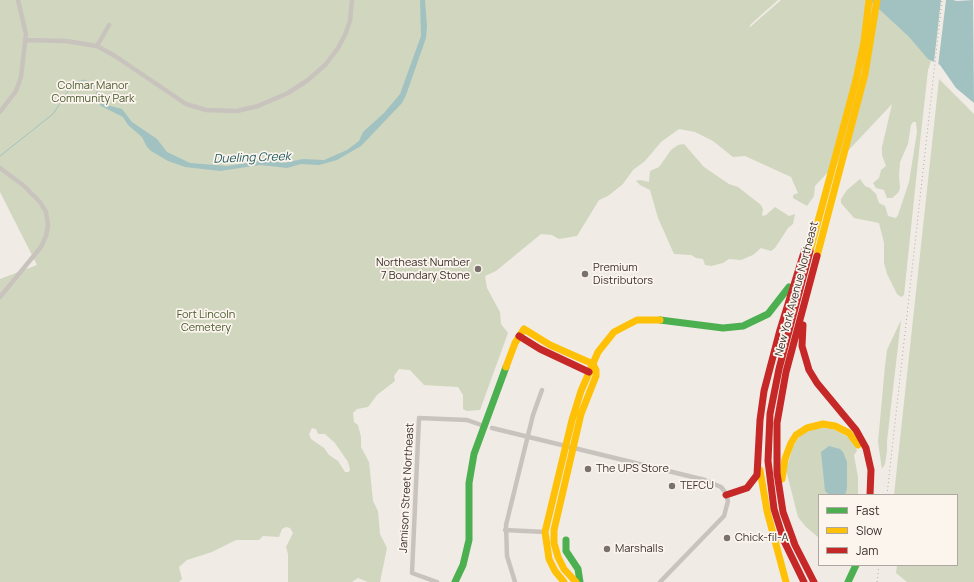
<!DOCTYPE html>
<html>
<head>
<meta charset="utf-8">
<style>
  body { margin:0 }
  #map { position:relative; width:974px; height:582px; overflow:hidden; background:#f0ebe5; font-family:Manrope,sans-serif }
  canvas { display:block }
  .legend { position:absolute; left:818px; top:494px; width:140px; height:72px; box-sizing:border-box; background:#fbf5ee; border:1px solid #aea6a0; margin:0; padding:5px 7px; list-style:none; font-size:12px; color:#3b302b }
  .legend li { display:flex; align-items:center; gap:8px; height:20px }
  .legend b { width:20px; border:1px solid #aea6a0 }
</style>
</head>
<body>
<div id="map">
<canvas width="974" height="582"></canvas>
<ul class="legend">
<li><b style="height:5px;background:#4caf50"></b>Fast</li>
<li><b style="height:5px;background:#ffc107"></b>Slow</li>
<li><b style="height:5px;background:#c62828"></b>Jam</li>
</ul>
</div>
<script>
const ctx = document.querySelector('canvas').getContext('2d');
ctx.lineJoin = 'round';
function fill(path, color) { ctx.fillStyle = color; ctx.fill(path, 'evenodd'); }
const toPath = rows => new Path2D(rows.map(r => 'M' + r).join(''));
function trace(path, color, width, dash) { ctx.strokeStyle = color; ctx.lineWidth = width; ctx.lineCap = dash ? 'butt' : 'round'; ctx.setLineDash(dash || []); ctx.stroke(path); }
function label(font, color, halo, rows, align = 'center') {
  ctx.font = font + ' Manrope,sans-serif'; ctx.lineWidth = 3.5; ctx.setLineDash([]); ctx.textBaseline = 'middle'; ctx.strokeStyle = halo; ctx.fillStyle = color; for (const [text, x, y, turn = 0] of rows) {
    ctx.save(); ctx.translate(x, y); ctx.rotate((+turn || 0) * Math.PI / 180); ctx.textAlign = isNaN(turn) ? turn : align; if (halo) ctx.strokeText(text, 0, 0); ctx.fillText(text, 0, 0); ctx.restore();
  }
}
const green = toPath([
  [0,0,778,0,751,24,749,28,781,0,869,0,909,37,931,61,928,70,920,142,904,295,901,297,897,294,887,274,884,263,884,243,879,223,854,218,841,203,841,199,847,190,860,179,865,186,870,188,876,194,879,203,885,206,888,216,896,218,898,215,909,182,917,132,916,122,913,122,911,125,908,144,900,162,899,176,900,188,898,193,892,198,887,198,884,190,876,188,873,183,879,178,881,170,886,166,882,155,882,147,892,104,815,186,814,196,807,206,793,198,793,195,798,193,791,177,745,156,733,157,713,141,695,132,679,129,661,142,645,161,633,170,623,184,608,196,599,200,577,236,559,239,552,235,541,234,496,271,485,276,487,288,500,312,501,324,508,333,480,410,467,411,463,409,463,395,458,387,424,385,410,370,399,369,394,376,395,381,377,395,368,407,357,409,353,413,354,422,358,425,361,437,361,447,369,462,373,501,378,511,380,534,387,548,380,582,368,582,358,578,352,582,288,582,288,554,286,547,293,533,290,528,286,527,282,529,279,537,263,536,259,540,236,540,212,552,187,560,179,567,182,579,179,582,0,582,0,279,37,265,0,192],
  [312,428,316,429,318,434,325,434,335,443,348,462,350,469,349,472,345,472,338,461,329,455,324,448,311,439,309,434],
  [939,79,974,114,974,582,907,582,896,573,897,565,957,565,957,495,894,495],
  [684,144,704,167,729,184,738,187,761,205,763,209,762,216,766,215,775,207,789,216,795,214,793,224,788,228,775,248,771,251,761,248,753,255,741,260,729,259,723,263,711,266,705,265,703,259,696,258,691,255,674,254,658,218,650,190,640,185,636,181,640,180,649,182,650,171,659,167,671,150,678,145],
  [901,320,887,441,887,451,885,464,882,469,878,442,885,366,887,350],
  [818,428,831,428,850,438,856,447,857,451,854,455,858,477,858,495,819,495,819,538,806,527,798,517,786,470,793,447,797,440,803,433]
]);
const water = toPath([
  [420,0,425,0,427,26,426,38,406,95,402,103,361,146,337,160,319,165,301,164,287,168,260,165,220,171,185,167,168,161,151,151,147,147,142,137,128,125,123,117,101,106,99,103,122,109,132,122,157,139,167,152,190,163,228,166,264,160,284,163,303,159,324,160,347,150,359,141,363,132,384,113,400,94,421,36],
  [869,0,953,0,957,1,973,0,974,103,956,88,940,65,928,59,909,37],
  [829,446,840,449,843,452,847,462,847,487,846,493,843,495,830,495,825,491,821,452]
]);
const pier = toPath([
  [941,0,946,0,938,66,934,62]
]);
const stream = toPath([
  [0,156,53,114,72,85,76,82,85,80,96,87,97,92,94,99,99,103]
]);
const street = toPath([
  [26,40,66,41,97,46,109,25],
  [97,46,115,56,186,104,206,110,237,111,258,106,288,93,308,80,326,64,338,48,345,35,350,21,352,0],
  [0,112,16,91,21,77,26,34,18,0],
  [0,168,23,185,40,202,46,212,48,225,46,236,41,247,0,297],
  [492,428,705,480,721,487,725,492,728,501,724,516,660,582],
  [505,530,545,532],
  [437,582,412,573,419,418,467,420,484,426],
  [515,582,507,556,506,525,533,415,542,390]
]);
const fast = toPath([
  [660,320,723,328,743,326,768,314,789,287],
  [566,540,566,551,578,569,580,582],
  [455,582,463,565,469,540,469,483,474,454,506,367],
  [848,582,856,565]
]);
const slow = toPath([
  [810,251,856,80,864,42,869,0],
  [817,256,865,74,877,0],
  [506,367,515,343,524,329,550,345,593,364,596,370,596,376,581,414,554,530,554,543,558,557,564,569,576,582],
  [760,470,767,511,786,582],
  [782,479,785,459,791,443,796,435,807,428,823,424,835,426,849,433,858,445],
  [564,582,555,571,549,559,545,532,572,420,581,391,598,352,614,332,637,320,660,320]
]);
const jam = toPath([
  [803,325,802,346,809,370,817,383,856,430,866,448,871,470,870,495],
  [519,336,540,349,589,372],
  [726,495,747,488,757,475,760,420,764,391,780,330,805,249],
  [804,582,784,541,774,509,768,461,770,414,779,369,810,251],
  [814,582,795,545,783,512,777,473,777,423,786,372,817,256]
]);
const rail = toPath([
  [887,495,942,0],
  [877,582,879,565]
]);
const markers = [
  [478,269,4,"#7a716c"],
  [585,274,4,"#7a716c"],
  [588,469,4,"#7a716c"],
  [672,486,4,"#7a716c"],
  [727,538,4,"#7a716c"],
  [607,549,4,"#7a716c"]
];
const parkNames = [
  ["Colmar Manor",93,86],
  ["Community Park",93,99],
  ["Fort Lincoln",206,315],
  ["Cemetery",206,328]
];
const poiNames = [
  ["Northeast Number",470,263,"right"],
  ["7 Boundary Stone",470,276,"right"],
  ["Premium",593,268],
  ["Distributors",593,281],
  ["The UPS Store",596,469],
  ["TEFCU",680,486],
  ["Chick-fil-A",735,538],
  ["Marshalls",615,549]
];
const streetNames = [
  ["New York Avenue Northeast",797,289,-75],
  ["Jamison Street Northeast",407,488,-87]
];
const waterNames = [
  ["Dueling Creek",252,158,-2]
];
fill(green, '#d1d6bf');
fill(water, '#a1c2c1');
fill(pier, '#f0ebe5');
trace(stream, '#a1c2c1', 1);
trace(street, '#c9c3be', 4.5);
trace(fast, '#4caf50', 7);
trace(slow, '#ffc107', 7);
trace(jam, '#c62828', 7);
trace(rail, '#b1aca8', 1, [1, 3]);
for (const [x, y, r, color] of markers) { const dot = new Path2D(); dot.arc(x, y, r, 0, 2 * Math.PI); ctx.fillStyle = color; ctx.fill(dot); trace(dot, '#fbf5ee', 1.5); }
label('11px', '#4a5a2e', '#fbf5ee', parkNames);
label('11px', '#3b302b', '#fbf5ee', poiNames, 'left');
label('11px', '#3b302b', '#fbf5ee', streetNames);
label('italic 12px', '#1f5a5e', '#fbf5ee', waterNames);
</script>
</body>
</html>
